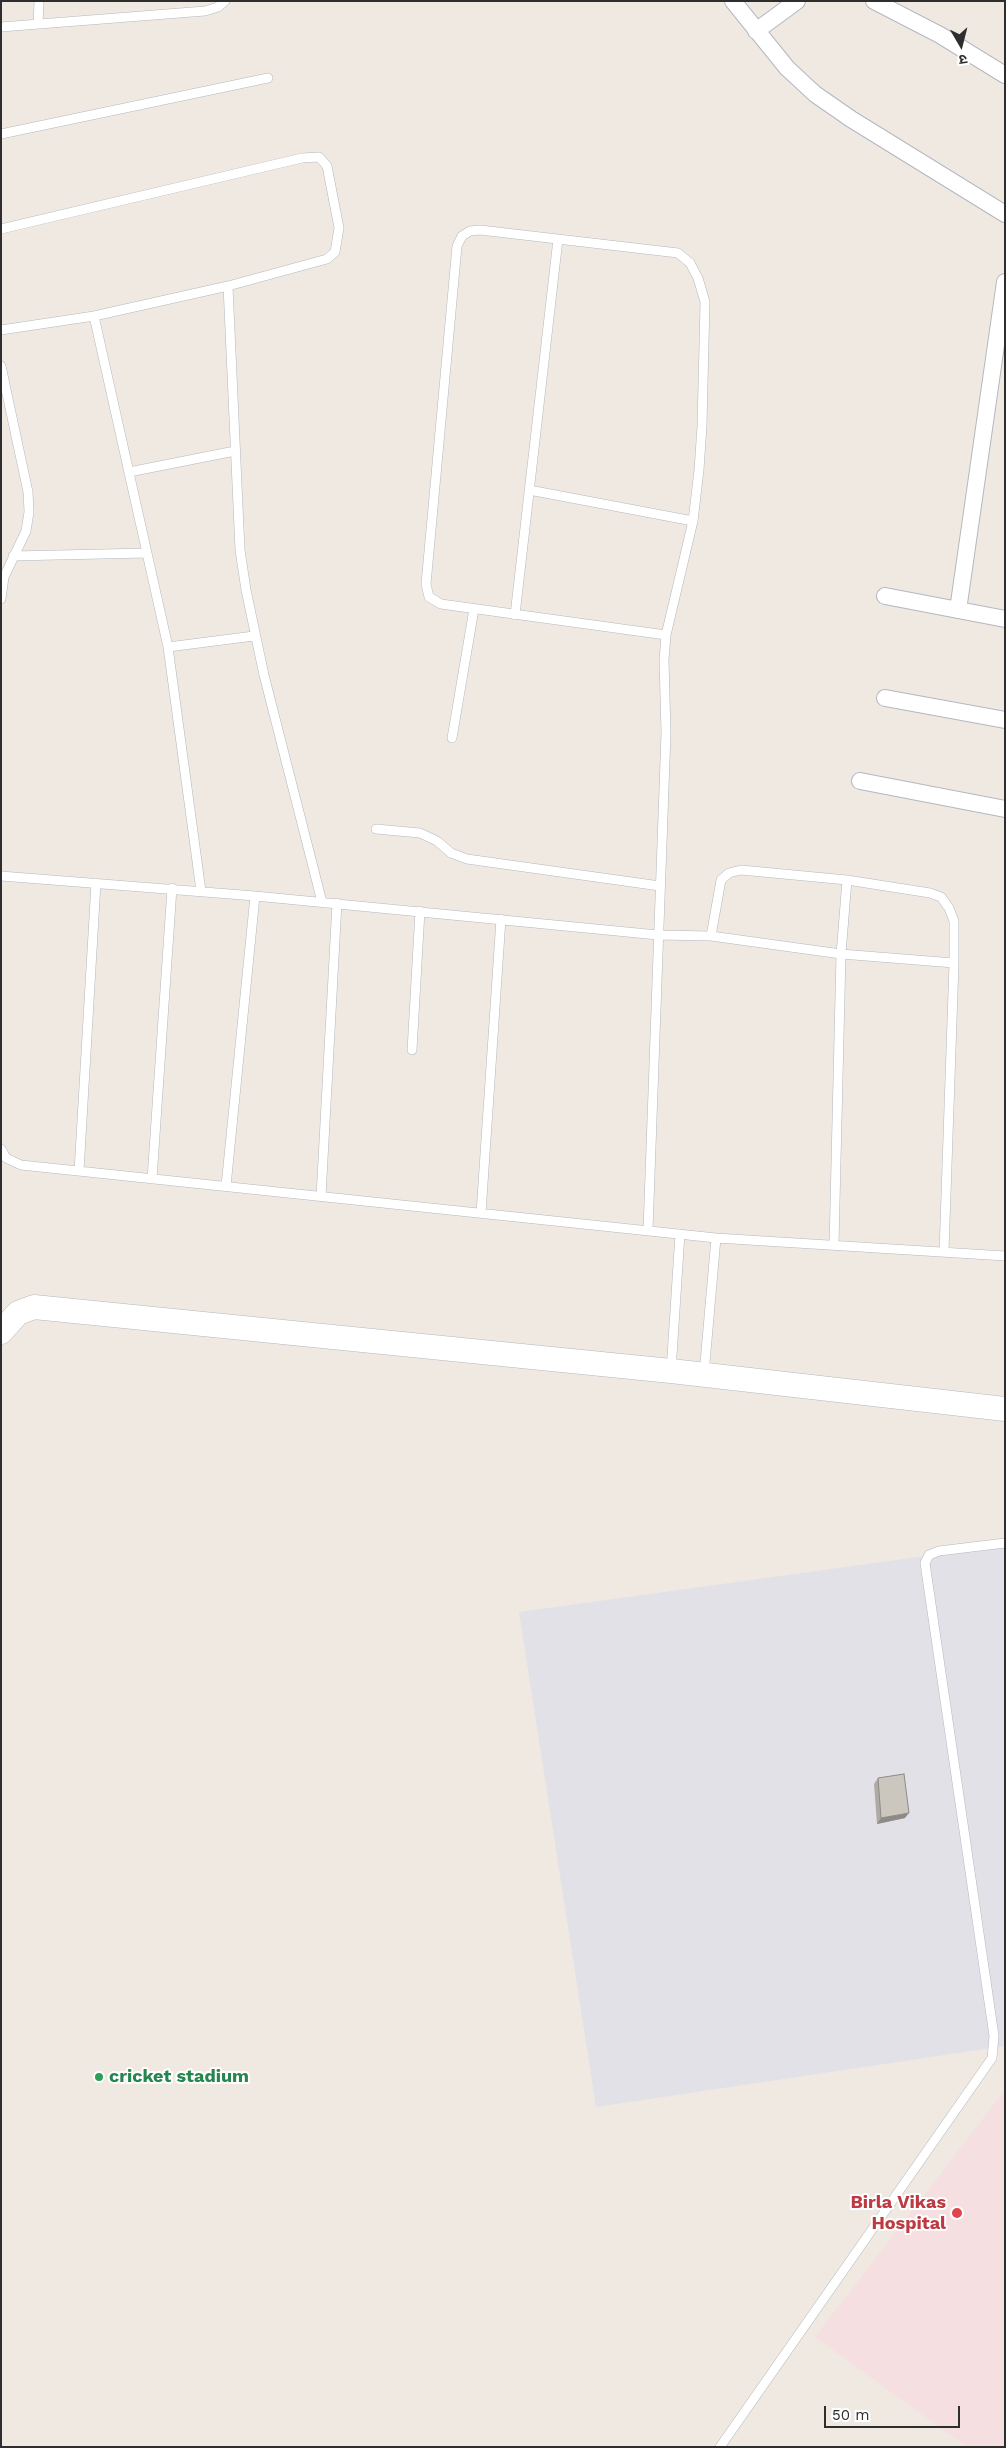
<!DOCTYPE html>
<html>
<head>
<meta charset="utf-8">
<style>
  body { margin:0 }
  #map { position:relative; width:1006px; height:2448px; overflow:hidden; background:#efe9e1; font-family:"Work Sans","Noto Sans Devanagari",sans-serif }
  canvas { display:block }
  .frame { position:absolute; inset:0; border:2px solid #2e2e2e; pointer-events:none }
  .north { position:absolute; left:936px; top:20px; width:50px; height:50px; -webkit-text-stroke:4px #fff; paint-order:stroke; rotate:172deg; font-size:14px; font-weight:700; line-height:20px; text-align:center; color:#2e2e2e }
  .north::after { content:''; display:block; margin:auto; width:18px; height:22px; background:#2e2e2e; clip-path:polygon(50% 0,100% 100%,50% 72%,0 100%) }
  .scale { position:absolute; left:824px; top:2406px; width:136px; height:22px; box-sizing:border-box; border:2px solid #2e2e2e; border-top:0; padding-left:6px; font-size:15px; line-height:18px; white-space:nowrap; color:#2e2e2e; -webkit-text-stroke:4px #fff; paint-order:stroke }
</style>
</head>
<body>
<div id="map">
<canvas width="1006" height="2448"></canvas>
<div class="frame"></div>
<div class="north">उ</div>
<div class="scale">50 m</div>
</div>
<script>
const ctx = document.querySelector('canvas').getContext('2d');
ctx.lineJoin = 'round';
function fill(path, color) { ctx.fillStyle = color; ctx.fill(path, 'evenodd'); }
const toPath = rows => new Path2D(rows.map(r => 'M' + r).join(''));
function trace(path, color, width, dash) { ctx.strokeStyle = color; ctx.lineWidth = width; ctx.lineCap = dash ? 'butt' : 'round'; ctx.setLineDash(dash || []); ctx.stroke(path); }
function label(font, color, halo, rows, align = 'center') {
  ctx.font = font + ' "Work Sans",sans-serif'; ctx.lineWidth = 4; ctx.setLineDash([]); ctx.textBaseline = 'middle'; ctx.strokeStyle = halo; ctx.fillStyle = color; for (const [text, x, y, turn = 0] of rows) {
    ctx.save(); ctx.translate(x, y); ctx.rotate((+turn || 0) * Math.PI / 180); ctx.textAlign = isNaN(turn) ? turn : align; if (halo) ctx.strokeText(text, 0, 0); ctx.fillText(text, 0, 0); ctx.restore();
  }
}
const industrial = toPath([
  [1005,1545,1005,2046,596,2107,519,1612]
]);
const medical = toPath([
  [1005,2090,1005,2447,967,2447,815,2337]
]);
const lane = toPath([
  [38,24,39,1],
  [1,27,205,11,218,7,225,1],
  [1,134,268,78],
  [1,229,302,158,319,157,327,166,339,228,335,252,327,259,228,286,94,316,1,330],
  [228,286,240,550,246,590,264,675,322,902],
  [94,316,168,647,201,891],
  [1,366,28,492,29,512,26,531,4,577,1,599],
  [129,472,235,451],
  [529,490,693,521],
  [13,556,147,553],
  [515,615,558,239],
  [168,647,254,636],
  [452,738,474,609],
  [376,829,420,833,437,841,451,853,467,859,660,886],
  [1,876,255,896,658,935,711,936,841,954,954,963],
  [711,936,721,880,729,873,741,870,847,880,930,893,941,897,949,908,954,921,954,963,944,1252],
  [412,1050,420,911],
  [1,1149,6,1158,21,1165,716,1238,1005,1256],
  [79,1171,96,883],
  [152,1179,172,888],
  [226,1186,255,896],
  [321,1196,337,903],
  [481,1213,501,919],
  [648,1230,666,733,664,660,666,635,693,521,699,470,702,426,705,302,698,278,690,263,678,253,480,230,470,231,462,236,457,246,426,584,429,597,441,604,666,635],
  [834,1245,841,954,847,880],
  [671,1371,680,1234],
  [704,1374,716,1238],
  [720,2447,992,2058,994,2036,925,1563,929,1555,939,1551,1005,1543]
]);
const street = toPath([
  [733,1,787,68,815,94,851,119,1005,214],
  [874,1,940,35,1005,75],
  [756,31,797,1],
  [885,596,1005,619],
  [958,610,1005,282],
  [885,698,1005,720],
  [860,781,1005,809]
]);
const secondary = toPath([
  [1,1332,18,1313,34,1307,671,1371,1005,1409]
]);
const wall = toPath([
  [878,1778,905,1818,877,1824,874,1784]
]);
const shadedWall = toPath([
  [909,1813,905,1818,877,1824,881,1818]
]);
const building = toPath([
  [904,1774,909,1813,881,1818,878,1778,904,1774]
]);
const markers = [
  [99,2077,5,"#2e9e5b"],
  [957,2213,6,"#e0444e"]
];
const leisureNames = [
  ["cricket stadium",109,2077]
];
const healthNames = [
  ["Birla Vikas",946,2203],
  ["Hospital",946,2224]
];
fill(industrial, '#e3e1e8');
fill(medical, '#f5dfe0');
trace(lane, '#b4b7c1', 10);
trace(street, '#b4b7c1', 18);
trace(secondary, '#b4b7c1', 25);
trace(lane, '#fff', 9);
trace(street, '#fff', 16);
trace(secondary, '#fff', 24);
fill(wall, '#afaba4');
fill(shadedWall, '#8e8b86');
fill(building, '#cbc7bf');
trace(building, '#8e8b86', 1);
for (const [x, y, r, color] of markers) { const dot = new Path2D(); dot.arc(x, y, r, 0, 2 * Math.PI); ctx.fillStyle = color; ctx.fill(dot); trace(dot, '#fff', 2); }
label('bold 18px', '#27864d', '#fff', leisureNames, 'left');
label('bold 18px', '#be3a42', '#fff', healthNames, 'right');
</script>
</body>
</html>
